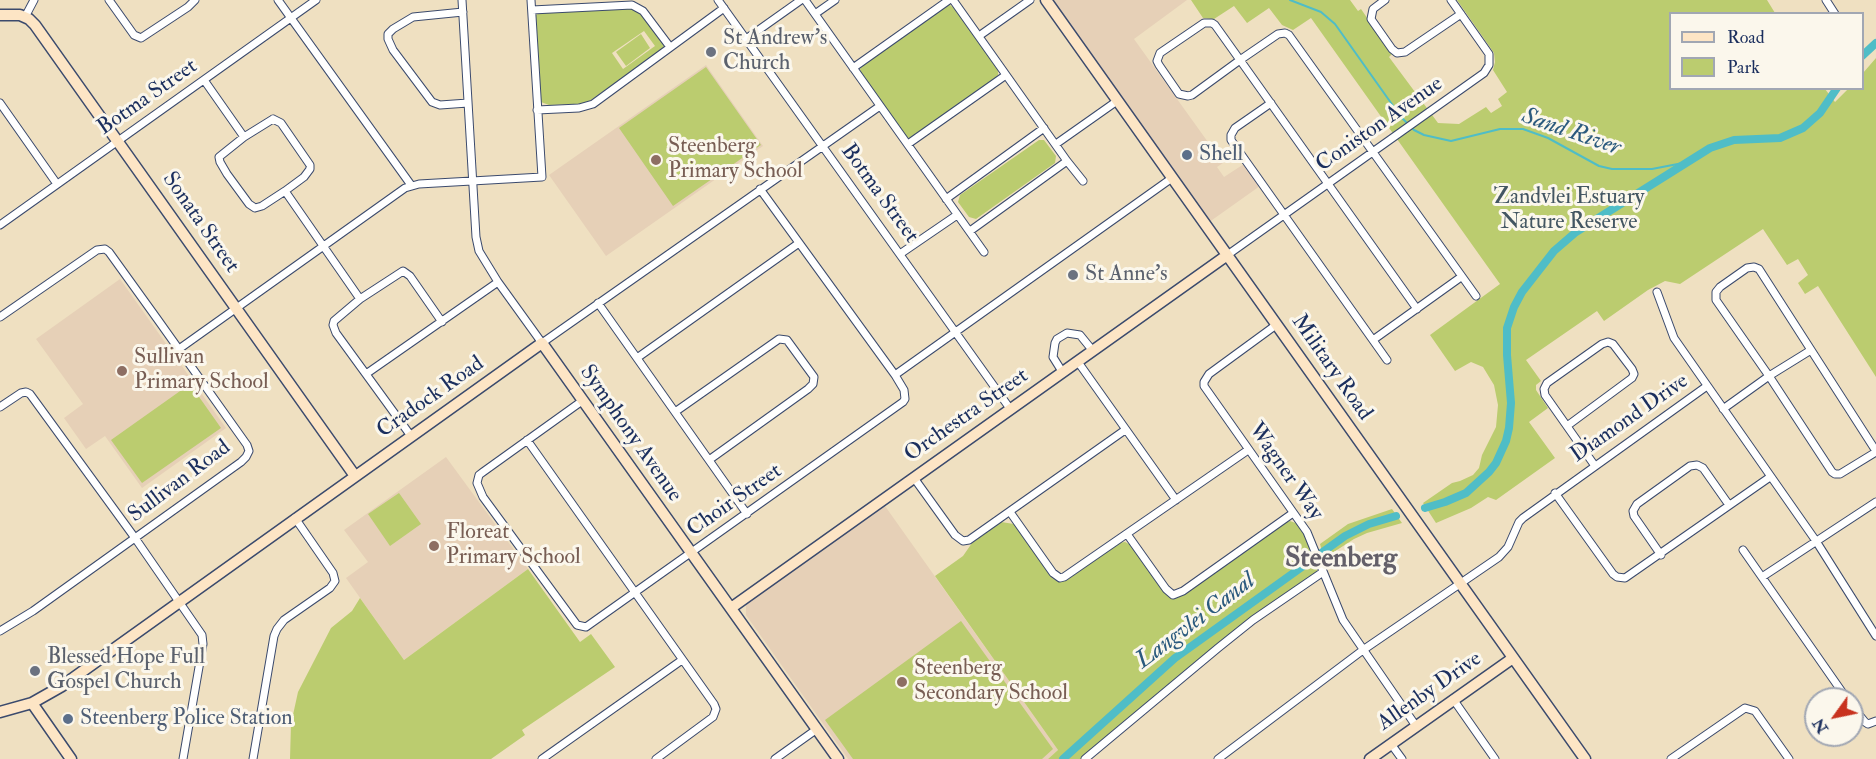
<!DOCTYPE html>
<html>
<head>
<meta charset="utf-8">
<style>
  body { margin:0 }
  #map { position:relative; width:1876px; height:759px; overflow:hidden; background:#efe0c1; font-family:"IM FELL Double Pica",serif }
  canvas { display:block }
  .legend { position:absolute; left:1669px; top:12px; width:195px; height:78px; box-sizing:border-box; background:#fbf7ec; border:2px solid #a1a7b3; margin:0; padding:8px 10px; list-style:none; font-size:18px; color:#1b2f5e }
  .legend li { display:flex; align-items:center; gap:12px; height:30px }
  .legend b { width:30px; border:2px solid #a1a7b3 }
  .north { position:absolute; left:1804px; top:687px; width:60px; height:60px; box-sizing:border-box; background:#fbf7ec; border:2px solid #a1a7b3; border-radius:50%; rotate:237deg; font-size:16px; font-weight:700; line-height:24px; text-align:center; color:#1b2f5e }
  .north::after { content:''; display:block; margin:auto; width:21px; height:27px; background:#c8321e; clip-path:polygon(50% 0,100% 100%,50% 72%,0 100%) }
</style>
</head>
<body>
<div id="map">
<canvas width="1876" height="759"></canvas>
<ul class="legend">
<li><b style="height:8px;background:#fde5c5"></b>Road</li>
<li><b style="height:16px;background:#bbcc6f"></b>Park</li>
</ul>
<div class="north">N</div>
</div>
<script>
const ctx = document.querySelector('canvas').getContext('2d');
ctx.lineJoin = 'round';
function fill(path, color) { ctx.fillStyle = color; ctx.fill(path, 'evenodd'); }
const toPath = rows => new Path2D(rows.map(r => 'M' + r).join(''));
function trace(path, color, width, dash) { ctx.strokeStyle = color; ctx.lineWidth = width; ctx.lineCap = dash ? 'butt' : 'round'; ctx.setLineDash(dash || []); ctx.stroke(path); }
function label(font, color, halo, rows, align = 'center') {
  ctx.font = font + ' "IM FELL Double Pica",serif'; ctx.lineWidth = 6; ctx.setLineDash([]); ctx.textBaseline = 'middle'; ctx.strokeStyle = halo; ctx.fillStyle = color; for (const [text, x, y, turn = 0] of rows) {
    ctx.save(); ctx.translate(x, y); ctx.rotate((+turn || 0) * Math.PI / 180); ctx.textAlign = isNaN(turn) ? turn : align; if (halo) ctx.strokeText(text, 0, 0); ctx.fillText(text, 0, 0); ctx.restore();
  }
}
const built = toPath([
  [1046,0,1187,0,1134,39,1223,163,1217,167,1224,177,1244,164,1260,186,1205,225],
  [706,65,763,146,606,256,549,175],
  [120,279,226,428,142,488,105,436,86,449,64,418,83,404,36,339],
  [446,457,528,569,404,660,346,578,368,562,344,530],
  [885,506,1058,750,1048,759,848,759,746,615,746,604]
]);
const green = toPath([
  [1191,0,1350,0,1358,11,1361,9,1392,54,1389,57,1438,123,1459,124,1486,107,1491,113,1502,106,1498,99,1507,92,1493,70,1495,62,1494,53,1457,0,1767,0,1775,13,1670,14,1670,88,1825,89,1835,102,1848,89,1862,88,1863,73,1876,58,1876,377,1818,286,1805,294,1798,283,1808,275,1798,259,1787,265,1763,229,1680,284,1665,281,1648,290,1604,321,1597,311,1526,360,1541,381,1536,385,1536,390,1548,408,1529,422,1555,458,1496,500,1488,497,1471,508,1436,523,1423,503,1452,483,1460,481,1473,475,1479,468,1482,455,1496,427,1498,405,1494,385,1483,367,1471,362,1455,371,1430,335,1500,284,1311,18,1293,30,1282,25,1269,8,1247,23,1234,6,1214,19,1203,18],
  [950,5,954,8,998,70,998,75,996,79,914,136,909,138,905,136,861,74,860,69,863,65,945,6],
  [632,8,642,14,663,44,664,47,662,50,588,102,582,104,549,105,541,102,536,15,540,13],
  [644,31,655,46,623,69,612,53],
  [641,34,650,48,626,66,616,52],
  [706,67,761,145,673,206,619,128],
  [1039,140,1044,140,1056,156,1055,163,976,219,969,217,958,202,960,195],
  [190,384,221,428,142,483,111,440],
  [399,493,421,524,390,546,368,514],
  [1392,509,1402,523,1367,533,1354,539,1326,557,1323,555,1320,544,1348,524],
  [1290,521,1298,524,1306,537,1318,566,1317,572,1083,759,1048,759,1058,750,935,576,963,556,972,543,1001,522,1014,524,1052,578,1059,582,1067,580,1119,543,1125,542,1131,545,1166,593,1173,597,1181,596,1284,523],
  [528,569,580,642,591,634,615,667,522,730,525,735,491,759,290,759,291,724,298,692,331,628,352,611,360,598,404,660],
  [961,621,1053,749,1042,759,853,759,825,720]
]);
const stream = toPath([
  [1290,0,1321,12,1335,24,1401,117,1414,130,1424,135,1451,141,1500,129,1523,129,1548,138,1599,166,1612,169,1652,169,1688,162]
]);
const canal = toPath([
  [1862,56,1876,43],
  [1425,508,1445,502,1466,493,1489,472,1496,463,1506,441,1509,428,1511,403,1507,355,1507,328,1514,307,1522,292,1554,251,1576,232,1710,148,1734,140,1780,138,1803,128,1820,113,1837,88],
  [1063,759,1175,658,1345,536,1369,524,1396,516]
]);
const street = toPath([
  [109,0,134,35,141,38,188,7,195,0],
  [278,0,411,185],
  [462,0,476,237,479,251,498,282,542,343,880,106],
  [718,0,1011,410],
  [805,0,984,252],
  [953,0,1067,161,1083,181],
  [1385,0,1373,9,1371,19,1392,49,1397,53,1405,52,1461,14],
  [1826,0,1835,14],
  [532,10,632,5,643,11,670,47],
  [463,12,413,17,393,29,388,34,388,39,393,50,432,102,440,105,468,103],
  [815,14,835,0],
  [25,17,34,0],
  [979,36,1030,0],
  [746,39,801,0],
  [853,68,949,0],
  [204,80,244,137],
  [0,103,57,184],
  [1271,103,1235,128,1231,135,1231,140,1387,360],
  [537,110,579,108,593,104,724,8],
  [273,119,281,123,310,165,310,169,304,177,285,191,262,206,255,208,249,204,227,174,220,162,219,157,244,137,273,119],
  [908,144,1006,75],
  [1056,144,1117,101],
  [285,191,360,299],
  [946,199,1044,128],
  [0,225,316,0],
  [970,231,1067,161],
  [900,254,957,215],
  [1226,256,1484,73,1489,65,1489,54,1451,0],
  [1657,292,1674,338,1816,541,1876,636],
  [598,303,747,514],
  [1417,309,1240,60,1215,25,1212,23,1204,23,1160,53,1157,61,1159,65,1179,94,1188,96,1192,95,1240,60,1278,34,1285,33,1289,35,1476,296],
  [0,317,97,250,105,249,109,252,158,320,247,445,249,451,246,457,241,462,33,611,0,631],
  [1276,325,1209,374,1204,382,1204,386,1307,532,1343,620,1416,726],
  [1373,340,1461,277],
  [179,349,405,188,419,184,542,177,531,0],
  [637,358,799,243],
  [1078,362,1176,500],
  [1063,373,1053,357,1055,343,1057,339,1067,333,1080,335,1093,351],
  [366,374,498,282],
  [895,375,1172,178],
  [582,401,483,472,479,475,477,483,483,497,577,625,586,627,903,402,905,399,904,390,895,375,760,189],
  [0,407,21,393,26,392,30,394,135,538,202,635,203,644,183,759],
  [1723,409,1769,376,1811,350],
  [675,412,779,339,787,340,814,377,813,384,808,389,709,460],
  [1567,426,1632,378,1634,374,1632,369,1613,344,1608,342,1602,344,1547,383,1544,389,1545,395,1595,466],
  [411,436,336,333,333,325,334,321,360,299,403,271,410,276,442,322],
  [527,440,714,704,716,709,713,717,656,759],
  [1876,451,1759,269,1754,267,1747,268,1720,287,1716,292,1716,300,1769,376,1832,472,1835,474,1840,474,1876,452],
  [914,478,955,535,963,541,969,540,1125,430],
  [1555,493,1613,574,1617,577,1625,578,1770,477],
  [1010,512,1053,573,1060,578,1064,577,1248,450],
  [1127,534,1166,589,1173,595,1183,591,1293,513],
  [1743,550,1847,699],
  [1661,555,1634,516,1633,511,1637,504,1690,466,1697,465,1703,468,1729,505],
  [1762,577,1876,502],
  [1453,699,1495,759],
  [1852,706,1865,722,1868,724,1876,721],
  [1391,744,1402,759],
  [253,759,274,636,277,629,284,620,330,588,335,581,333,573,295,518],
  [542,759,682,660],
  [775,759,817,729],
  [1085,759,1218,648,1253,620,1323,572],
  [1218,759,1363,650,1499,557,1508,547,1519,522,1523,518,1707,386],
  [1671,759,1745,708,1755,711,1789,759]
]);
const secondary = toPath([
  [1046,0,1585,759],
  [0,15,20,15,29,19,35,25,355,476],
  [731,608,1226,256],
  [32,703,71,759],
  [0,712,32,703,62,686,542,343,838,759],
  [1370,759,1513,658]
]);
const markers = [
  [711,52,6,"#6b7280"],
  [1187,155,6,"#5c6f8a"],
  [656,160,6,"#8d6e63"],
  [1073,275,6,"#6b7280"],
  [122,371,6,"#8d6e63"],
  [434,546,6,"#8d6e63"],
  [35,671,6,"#6b7280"],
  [902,682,6,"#8d6e63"],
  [68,719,6,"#5c6f8a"]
];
const worshipNames = [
  ["St Andrew's",723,39],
  ["Church",723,64],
  ["St Anne's",1085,275],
  ["Blessed Hope Full",47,658],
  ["Gospel Church",47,683]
];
const streetNames = [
  ["Botma Street",148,98,-35],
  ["Coniston Avenue",1380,125,-35],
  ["Botma Street",879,194,54],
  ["Sonata Street",200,223,55],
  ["Military Road",1331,368,55],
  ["Cradock Road",431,398,-35],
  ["Orchestra Street",967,416,-35],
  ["Diamond Drive",1630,419,-35],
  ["Symphony Avenue",630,434,55],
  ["Wagner Way",1285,472,55],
  ["Sullivan Road",180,482,-37],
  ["Choir Street",735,501,-35],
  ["Allenby Drive",1430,692,-35]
];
const educationNames = [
  ["Steenberg",668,147],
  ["Primary School",668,172],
  ["Sullivan",134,358],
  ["Primary School",134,383],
  ["Floreat",446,533],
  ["Primary School",446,558],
  ["Steenberg",914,669],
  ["Secondary School",914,694]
];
const serviceNames = [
  ["Shell",1199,155],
  ["Steenberg Police Station",80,719]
];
const parkNames = [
  ["Zandvlei Estuary",1569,198],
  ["Nature Reserve",1569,223]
];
const waterNames = [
  ["Sand River",1571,133,19],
  ["Langvlei Canal",1196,622,-37]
];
const districtNames = [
  ["Steenberg",1341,560]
];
fill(built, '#e6d0b7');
fill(green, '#bbcc6f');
trace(stream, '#4fbdc7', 2);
trace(canal, '#4fbdc7', 8);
trace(street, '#3b4a6d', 9);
trace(secondary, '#3b4a6d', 13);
trace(street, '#fff', 7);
trace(secondary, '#fde5c5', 10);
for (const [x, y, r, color] of markers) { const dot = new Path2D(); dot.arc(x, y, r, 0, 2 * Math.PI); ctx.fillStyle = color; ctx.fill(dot); trace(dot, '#fbf7ec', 2); }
label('22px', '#5b616d', '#fbf7ec', worshipNames, 'left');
label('22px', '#1b2f5e', '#fbf7ec', streetNames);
label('22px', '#785e54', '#fbf7ec', educationNames, 'left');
label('22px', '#4e5e75', '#fbf7ec', serviceNames, 'left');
label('22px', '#435662', '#fbf7ec', parkNames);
label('italic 24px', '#2b5a7e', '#fbf7ec', waterNames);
label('bold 28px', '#635f69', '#fbf7ec', districtNames);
</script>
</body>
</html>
